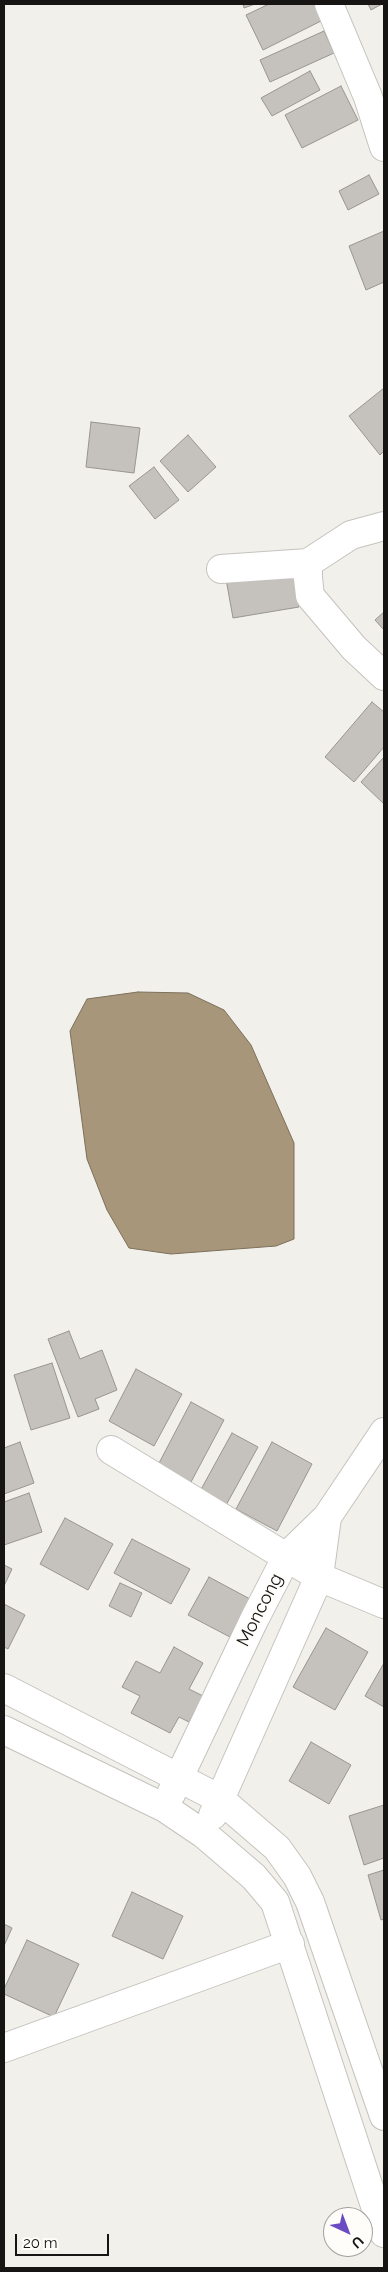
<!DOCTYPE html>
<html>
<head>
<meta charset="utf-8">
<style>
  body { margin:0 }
  #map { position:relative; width:388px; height:2272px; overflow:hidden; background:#f2f0eb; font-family:Raleway,sans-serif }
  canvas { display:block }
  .frame { position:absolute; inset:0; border:5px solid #161513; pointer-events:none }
  .north { position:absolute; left:323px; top:2207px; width:50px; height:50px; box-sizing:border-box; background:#fffdfa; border:1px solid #a2a09e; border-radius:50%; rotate:137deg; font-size:14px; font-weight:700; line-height:20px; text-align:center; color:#161513 }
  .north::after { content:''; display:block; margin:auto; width:18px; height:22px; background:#6b4bc4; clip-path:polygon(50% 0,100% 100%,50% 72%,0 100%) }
  .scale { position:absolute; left:15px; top:2234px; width:94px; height:22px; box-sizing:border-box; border:2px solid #161513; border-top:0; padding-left:6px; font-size:15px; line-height:18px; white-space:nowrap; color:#161513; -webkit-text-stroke:4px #fffdfa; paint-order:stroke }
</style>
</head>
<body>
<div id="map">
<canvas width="388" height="2272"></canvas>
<div class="frame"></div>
<div class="north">U</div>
<div class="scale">20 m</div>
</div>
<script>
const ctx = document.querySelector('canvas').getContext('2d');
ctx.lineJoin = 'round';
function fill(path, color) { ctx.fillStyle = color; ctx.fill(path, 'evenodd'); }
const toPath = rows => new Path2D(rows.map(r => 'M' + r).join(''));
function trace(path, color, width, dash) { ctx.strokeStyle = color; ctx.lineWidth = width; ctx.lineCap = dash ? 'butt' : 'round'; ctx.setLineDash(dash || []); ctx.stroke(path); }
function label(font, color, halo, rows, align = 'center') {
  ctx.font = font + ' Raleway,sans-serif'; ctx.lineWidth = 5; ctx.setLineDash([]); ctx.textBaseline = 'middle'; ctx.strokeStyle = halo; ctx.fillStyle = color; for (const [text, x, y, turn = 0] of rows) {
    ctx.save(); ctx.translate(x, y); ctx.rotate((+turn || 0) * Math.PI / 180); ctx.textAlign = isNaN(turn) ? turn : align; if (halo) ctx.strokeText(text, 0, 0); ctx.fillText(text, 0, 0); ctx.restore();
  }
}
const water = toPath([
  [138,992,188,993,224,1010,251,1045,294,1143,294,1239,276,1246,171,1254,129,1248,107,1210,87,1159,70,1031,87,999,138,992]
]);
const building = toPath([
  [243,4,255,4,244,8,243,4],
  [269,4,319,4,327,18,263,50,246,15,269,4],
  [368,4,382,4,371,10,368,4],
  [324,31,334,53,270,82,260,60,324,31],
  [310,71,320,90,272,116,261,98,310,71],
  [341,86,358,120,302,148,285,115,341,86],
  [369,175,379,194,348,210,339,191,369,175],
  [384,231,384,282,366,290,349,246,384,231],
  [384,388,384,451,380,455,349,416,384,388],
  [91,422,140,428,134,473,86,467,91,422],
  [188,435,216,467,188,492,160,461,188,435],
  [154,467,179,500,155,519,129,486,154,467],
  [294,569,299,607,233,618,226,579,294,569],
  [384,612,384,630,375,620,384,612],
  [372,702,384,712,384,747,354,782,325,757,372,702],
  [384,757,384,804,361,782,384,757],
  [69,1331,80,1359,102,1350,117,1390,95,1399,99,1409,78,1417,48,1339,69,1331],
  [52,1363,70,1418,31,1430,14,1375,52,1363],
  [136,1369,182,1394,154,1446,109,1421,136,1369],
  [191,1402,224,1420,191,1482,158,1465,191,1402],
  [232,1433,258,1447,225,1507,199,1493,232,1433],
  [20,1442,34,1483,4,1494,4,1448,20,1442],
  [272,1442,312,1464,277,1531,236,1509,272,1442],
  [29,1493,42,1532,4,1545,4,1502,29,1493],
  [65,1518,113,1544,88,1590,40,1564,65,1518],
  [132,1539,190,1569,171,1604,114,1573,132,1539],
  [4,1565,12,1569,4,1586,4,1565],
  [209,1577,250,1599,230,1637,188,1615,209,1577],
  [120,1583,142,1593,131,1617,109,1606,120,1583],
  [4,1604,25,1615,8,1649,4,1647,4,1604],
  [326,1628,368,1652,335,1710,293,1687,326,1628],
  [174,1647,203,1663,189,1689,203,1696,189,1722,179,1717,170,1733,131,1713,140,1696,122,1687,136,1661,160,1673,174,1647],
  [384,1663,384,1707,365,1696,384,1663],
  [311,1742,351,1765,329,1804,289,1781,311,1742],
  [384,1805,384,1858,364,1865,349,1816,384,1805],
  [384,1870,384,1919,381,1920,368,1875,384,1870],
  [132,1892,183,1916,163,1959,112,1936,132,1892],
  [4,1924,12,1928,4,1946,4,1924],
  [27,1940,79,1964,54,2017,4,1994,4,1989,27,1940]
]);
const minor = toPath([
  [329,4,368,97,384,147],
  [384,526,351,535,308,563,308,578,310,596,354,648,384,676],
  [221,569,308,563],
  [111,1450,319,1577,384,1604],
  [4,1688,220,1799,277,1848,297,1876,310,1902,384,2116],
  [4,1730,165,1808,205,1835,254,1877,275,1902,384,2233],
  [171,1794,254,1620,287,1556,327,1517,384,1432],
  [213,1815,319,1577,327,1517],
  [4,2048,290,1944]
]);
const streetNames = [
  ["Moncong",260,1610,-63]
];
fill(water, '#a7967a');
trace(water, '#7c6f5b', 1);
fill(building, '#c5c2be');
trace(building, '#989591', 1);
trace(minor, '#c5c3be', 30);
trace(minor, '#fff', 28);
label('18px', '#161513', '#fffdfa', streetNames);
</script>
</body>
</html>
